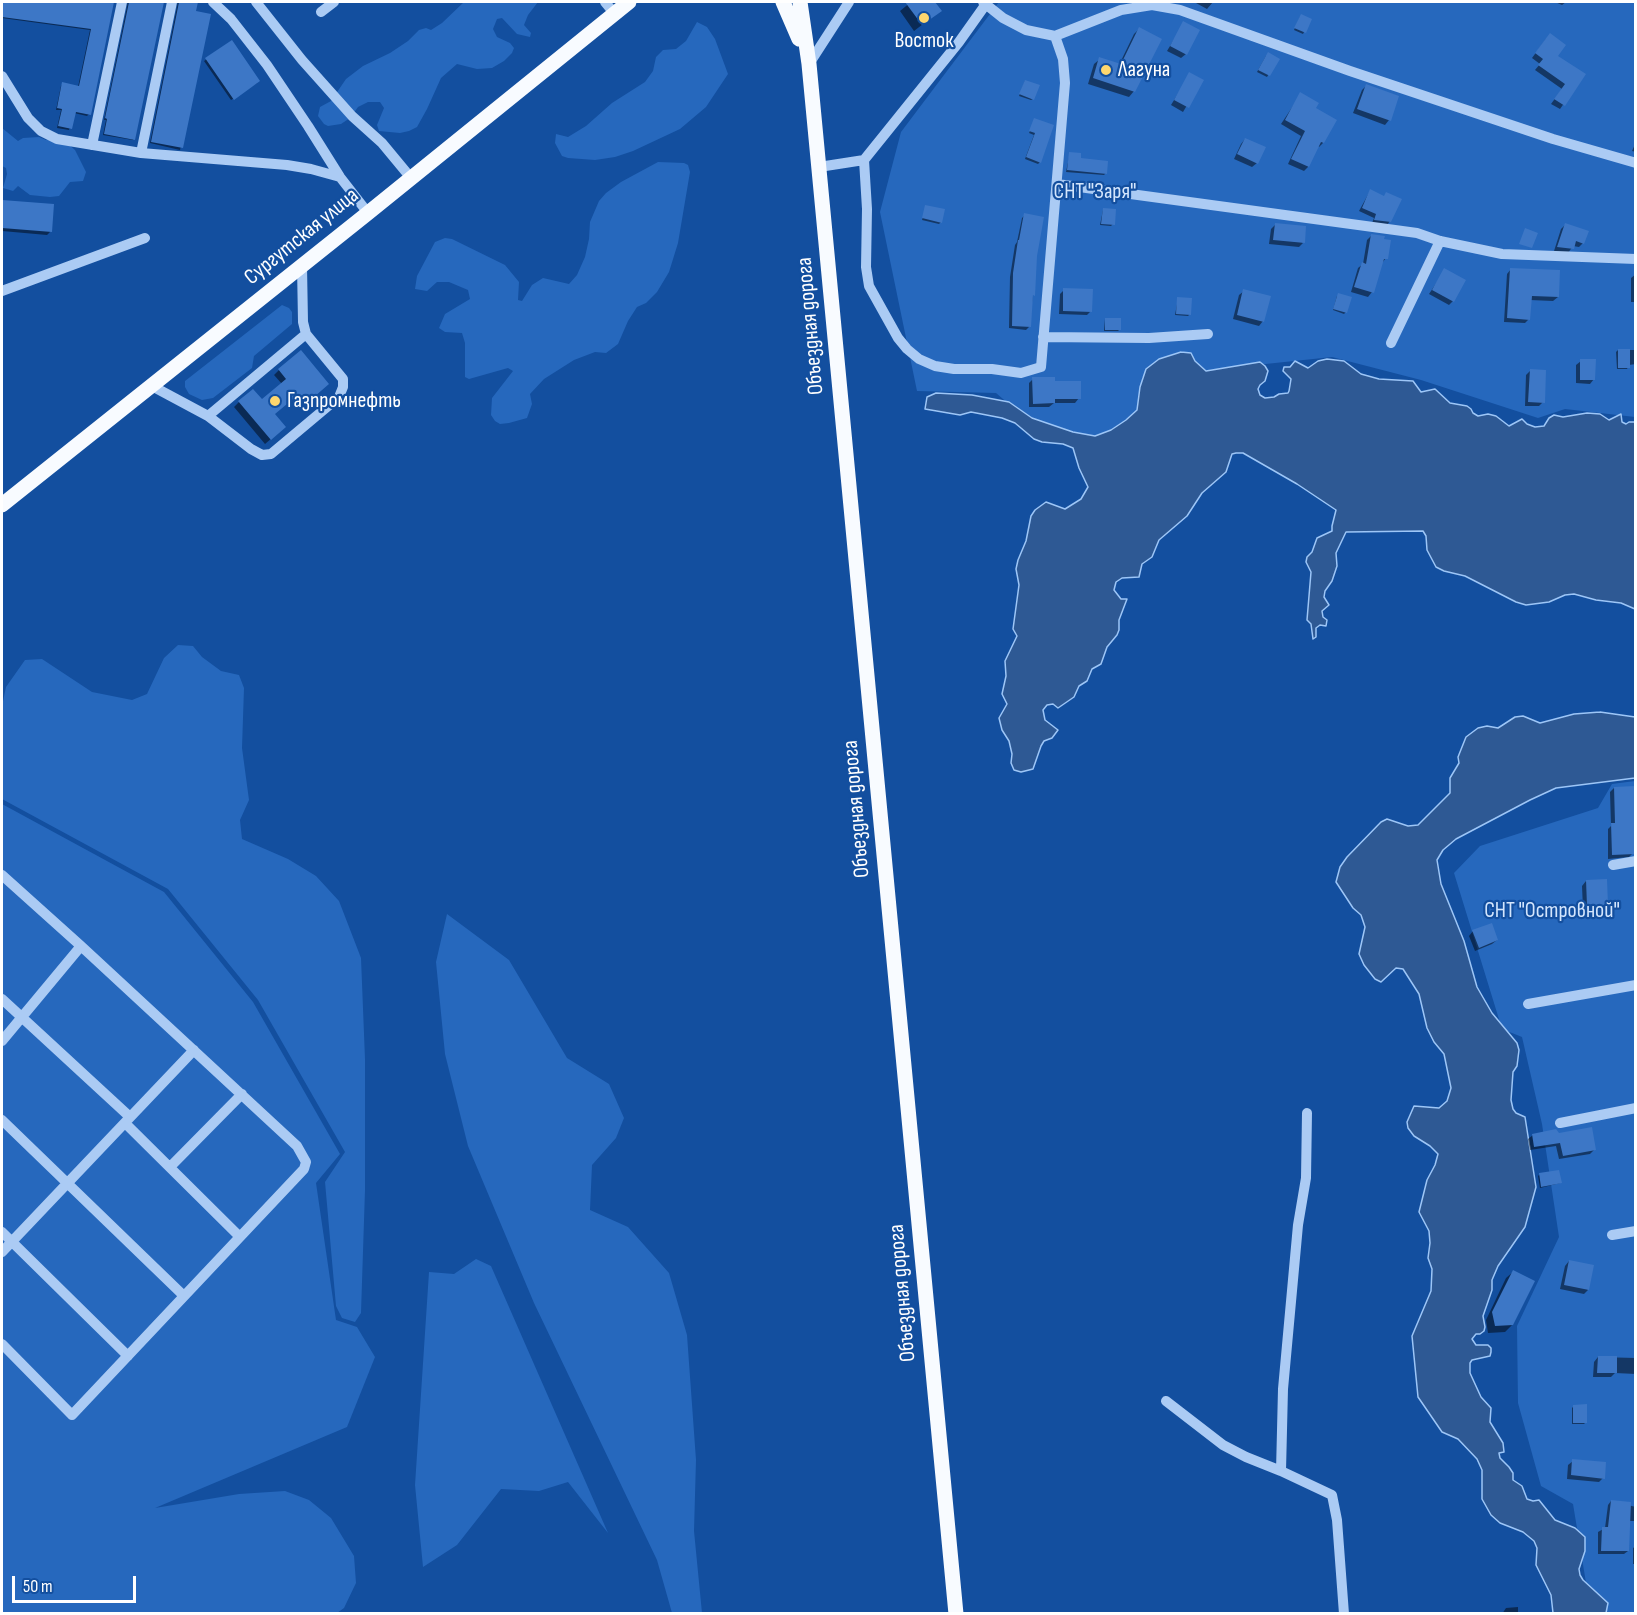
<!DOCTYPE html>
<html>
<head>
<meta charset="utf-8">
<style>
  body { margin:0 }
  #map { position:relative; width:1637px; height:1615px; overflow:hidden; background:#134f9f; font-family:"Sofia Sans Condensed",sans-serif }
  canvas { display:block }
  .frame { position:absolute; inset:0; border:3px solid #fff; pointer-events:none }
  .scale { position:absolute; left:12px; top:1576px; width:124px; height:27px; box-sizing:border-box; border:3px solid #fff; border-top:0; padding-left:8px; font-size:18px; line-height:21px; white-space:nowrap; color:#fff; -webkit-text-stroke:4px #134f9f; paint-order:stroke }
</style>
</head>
<body>
<div id="map">
<canvas width="1637" height="1615"></canvas>
<div class="frame"></div>
<div class="scale">50 m</div>
</div>
<script>
const ctx = document.querySelector('canvas').getContext('2d');
ctx.lineJoin = 'round';
function fill(path, color) { ctx.fillStyle = color; ctx.fill(path, 'evenodd'); }
const toPath = rows => new Path2D(rows.map(r => 'M' + r).join(''));
function trace(path, color, width, dash) { ctx.strokeStyle = color; ctx.lineWidth = width; ctx.lineCap = dash ? 'butt' : 'round'; ctx.setLineDash(dash || []); ctx.stroke(path); }
function label(font, color, halo, rows, align = 'center') {
  ctx.font = font + ' "Sofia Sans Condensed",sans-serif'; ctx.lineWidth = 4.5; ctx.setLineDash([]); ctx.textBaseline = 'middle'; ctx.strokeStyle = halo; ctx.fillStyle = color; for (const [text, x, y, turn = 0] of rows) {
    ctx.save(); ctx.translate(x, y); ctx.rotate((+turn || 0) * Math.PI / 180); ctx.textAlign = isNaN(turn) ? turn : align; if (halo) ctx.strokeText(text, 0, 0); ctx.fillText(text, 0, 0); ctx.restore();
  }
}
const green = toPath([
  [464,2,538,2,528,15,524,25,531,33,530,37,517,34,502,18,497,19,493,29,497,37,510,43,514,48,512,53,504,61,492,68,477,69,457,64,441,78,427,109,417,127,409,131,400,133,379,131,377,125,384,108,380,102,368,102,358,107,350,118,341,124,328,126,324,124,318,116,320,107,331,101,346,79,363,66,390,53,408,41,419,30,426,28,431,30,442,23],
  [999,2,1635,2,1635,417,1565,409,1538,418,1421,380,1332,357,1142,377,1141,420,1095,449,1046,436,996,393,917,391,880,212,901,132],
  [697,22,707,27,715,39,728,74,706,107,680,129,633,151,615,157,595,160,568,158,562,156,555,143,556,134,568,137,586,126,612,103,645,82,653,71,656,57,663,50,676,49,686,41],
  [2,128,18,141,23,138,39,137,46,140,52,138,67,143,75,150,86,172,83,181,70,182,59,196,50,197,30,195,18,186,13,191,3,188,7,174,6,168,2,166],
  [658,162,684,163,688,165,690,172,678,243,669,272,657,292,646,303,637,307,628,321,618,344,606,353,595,352,574,360,544,379,530,394,532,404,527,418,509,423,500,424,495,421,491,415,492,398,513,371,508,368,469,379,465,377,465,343,462,333,445,332,439,328,445,314,470,299,468,290,449,282,437,282,427,291,415,289,417,276,435,242,445,238,452,239,505,265,519,282,518,300,522,301,532,285,543,278,569,284,577,275,585,257,589,239,590,222,599,201,606,193,621,182],
  [282,305,289,308,292,312,292,324,254,356,252,368,213,398,202,400,189,394,185,387,185,381],
  [178,645,193,646,202,657,221,671,239,675,244,688,242,748,249,800,240,820,242,839,288,859,316,876,339,901,361,958,365,1059,365,1190,361,1313,355,1322,342,1318,336,1306,325,1182,345,1152,258,1000,168,889,2,799,2,706,6,687,25,660,42,659,92,692,132,700,147,694,164,658],
  [1635,781,1635,1613,1591,1613,1573,1504,1541,1486,1518,1403,1517,1326,1559,1237,1542,1124,1522,1037,1502,1029,1454,873,1480,846,1598,808,1612,784],
  [2,804,164,892,253,1002,340,1154,316,1183,336,1320,357,1327,375,1357,347,1427,155,1508,239,1494,285,1491,309,1500,331,1518,354,1556,356,1583,344,1608,337,1613,2,1613],
  [447,914,509,960,567,1058,609,1084,624,1118,616,1138,592,1165,590,1210,628,1227,669,1273,687,1335,696,1460,694,1531,702,1613,672,1613,657,1560,534,1303,468,1146,445,1054,436,962],
  [476,1259,491,1266,608,1533,568,1482,539,1491,501,1489,457,1545,423,1567,415,1485,429,1272,454,1274]
]);
const water = toPath([
  [1181,352,1191,353,1195,361,1206,371,1260,362,1265,366,1268,371,1265,381,1260,385,1258,389,1260,395,1265,398,1274,397,1279,394,1288,393,1289,391,1291,379,1283,371,1284,367,1290,367,1295,361,1308,368,1318,361,1327,359,1344,361,1361,374,1379,379,1413,381,1421,392,1435,389,1450,403,1467,406,1471,409,1473,413,1478,416,1488,414,1496,416,1509,426,1522,419,1527,424,1535,427,1544,426,1549,418,1554,415,1563,417,1587,413,1600,414,1609,420,1621,414,1622,422,1626,424,1629,422,1635,422,1635,609,1621,603,1596,600,1574,594,1565,595,1549,602,1526,605,1516,602,1465,576,1444,571,1436,567,1427,550,1426,536,1423,531,1346,532,1336,553,1337,566,1332,581,1325,591,1324,597,1329,605,1322,611,1323,617,1327,620,1326,626,1320,625,1316,628,1316,637,1313,639,1311,624,1307,620,1311,572,1306,562,1307,557,1312,552,1317,538,1332,531,1332,526,1336,510,1297,484,1243,453,1236,453,1232,454,1226,472,1202,493,1187,516,1159,540,1152,557,1142,564,1139,577,1122,578,1116,582,1114,590,1121,599,1127,599,1119,620,1119,630,1117,635,1107,647,1101,664,1092,669,1087,681,1079,686,1074,697,1058,708,1053,704,1047,705,1043,710,1045,720,1058,730,1052,738,1044,741,1041,746,1033,769,1021,772,1014,770,1011,763,1012,754,1009,741,1002,730,999,718,1007,704,1002,694,1006,676,1005,661,1017,636,1013,629,1019,585,1016,569,1018,560,1026,541,1031,516,1035,510,1046,502,1065,509,1081,499,1088,487,1079,468,1073,448,1063,444,1042,442,1034,439,1015,423,1002,418,971,412,960,415,925,409,927,397,936,393,972,395,1009,402,1032,418,1073,432,1095,436,1111,430,1126,420,1137,410,1140,387,1146,369,1159,359,1181,352],
  [1600,712,1635,717,1635,778,1556,788,1530,800,1456,839,1443,850,1437,860,1441,884,1464,941,1477,987,1492,1013,1517,1043,1519,1050,1517,1066,1513,1072,1511,1100,1513,1109,1516,1113,1525,1117,1536,1187,1525,1227,1498,1266,1492,1280,1492,1290,1483,1316,1485,1327,1484,1331,1480,1334,1476,1334,1472,1339,1476,1345,1488,1345,1491,1348,1491,1352,1490,1356,1472,1360,1470,1363,1470,1373,1481,1397,1491,1408,1490,1422,1503,1443,1504,1452,1499,1453,1500,1458,1509,1467,1513,1473,1513,1480,1522,1486,1527,1499,1533,1501,1539,1500,1555,1520,1575,1528,1585,1537,1585,1551,1579,1569,1580,1575,1583,1580,1608,1603,1606,1613,1553,1613,1551,1595,1536,1565,1537,1548,1534,1541,1523,1532,1500,1523,1491,1515,1482,1499,1482,1470,1477,1459,1458,1439,1442,1432,1418,1397,1412,1336,1431,1291,1432,1269,1428,1258,1430,1243,1429,1231,1419,1212,1427,1180,1435,1165,1438,1154,1430,1146,1414,1136,1408,1128,1407,1122,1414,1106,1439,1108,1447,1101,1451,1088,1444,1054,1434,1042,1427,1028,1419,994,1403,969,1396,968,1381,982,1375,979,1364,965,1359,954,1365,927,1361,915,1353,908,1336,882,1340,867,1347,857,1381,822,1387,819,1408,826,1418,825,1450,793,1450,778,1459,763,1458,757,1466,737,1478,728,1487,726,1498,728,1515,717,1523,716,1540,723,1574,714,1600,712]
]);
const shadow = toPath([
  [2,2,113,2,89,114,87,116,74,113,69,130,57,128,61,110,56,110,61,86,63,84,78,87,90,30,2,18],
  [128,2,163,2,133,140,103,135,106,120,104,120],
  [178,2,197,2,194,12,209,15,180,150,150,143],
  [911,2,933,2,940,11,914,31,900,11],
  [1555,2,1566,2,1562,5],
  [1196,3,1196,2,1213,2,1207,9],
  [1300,17,1310,20,1303,34,1294,30],
  [1184,23,1186,54,1181,58,1167,51],
  [1139,29,1134,91,1129,97,1088,84,1094,64,1100,59,1119,65,1134,34],
  [1546,39,1556,57,1584,75,1560,109,1551,104,1562,89,1535,70,1540,64,1532,58],
  [231,42,257,83,231,100,204,61],
  [1266,56,1277,60,1267,77,1257,72],
  [1190,74,1202,80,1183,112,1171,105],
  [1025,81,1033,99,1031,100,1019,96],
  [1366,86,1389,120,1385,125,1353,113,1362,90],
  [1301,94,1314,109,1323,143,1319,147,1317,146,1308,167,1304,171,1288,164,1301,136,1281,124],
  [1035,120,1040,162,1038,164,1025,159,1034,135,1029,133],
  [1245,139,1257,163,1252,167,1234,159,1241,144],
  [1636,142,1636,152,1632,151],
  [1070,153,1079,159,1106,173,1104,175,1066,172],
  [1370,191,1390,221,1387,225,1372,223,1374,218,1359,211],
  [2,201,52,206,50,232,47,235,2,231],
  [926,207,941,222,939,224,922,220],
  [1103,210,1113,224,1111,226,1100,225],
  [1025,215,1036,256,1030,326,1026,330,1009,328,1010,277,1015,245,1017,242,1022,218],
  [1275,225,1303,243,1299,247,1269,244,1271,229],
  [1565,225,1583,243,1579,247,1573,246,1568,253,1554,251,1561,229],
  [1371,236,1386,258,1382,263,1372,292,1368,297,1351,292,1358,268,1363,264,1367,240],
  [1511,269,1558,297,1553,301,1530,300,1529,319,1525,323,1504,322,1507,274],
  [1445,270,1453,301,1449,305,1429,294],
  [1636,274,1636,302,1631,302,1631,278],
  [1064,290,1091,311,1087,315,1059,314,1060,294],
  [1244,291,1263,321,1259,326,1233,319,1239,295],
  [1337,296,1346,312,1344,314,1333,310],
  [1178,299,1190,314,1188,316,1175,315],
  [1105,319,1119,330,1118,331,1104,331],
  [1618,350,1636,350,1636,364,1629,365,1627,369,1617,369,1616,352],
  [1581,361,1594,379,1590,384,1576,383,1576,365],
  [279,370,322,389,301,407,293,398,274,414,279,432,265,444,234,407,239,402,261,402,282,384,274,375],
  [1530,371,1543,402,1539,406,1525,406,1526,375],
  [1033,379,1053,383,1079,398,1075,403,1054,403,1049,407,1029,407,1029,383],
  [1636,787,1636,821,1633,821,1633,853,1629,857,1608,859,1608,829,1611,826,1610,792,1614,788],
  [1586,881,1606,904,1602,909,1583,909,1582,886],
  [1473,931,1497,940,1492,944,1475,951,1469,936],
  [1558,1134,1594,1150,1590,1154,1559,1159,1556,1146,1530,1150,1528,1139,1533,1135],
  [1539,1175,1560,1183,1540,1188,1538,1176],
  [1569,1261,1588,1290,1584,1294,1560,1289,1565,1266],
  [1513,1272,1512,1325,1505,1332,1488,1333,1486,1320,1506,1278],
  [1598,1357,1636,1358,1636,1374,1615,1373,1611,1377,1593,1377,1594,1362],
  [1574,1406,1585,1423,1584,1424,1572,1424,1572,1408],
  [1573,1461,1603,1478,1599,1482,1567,1479,1568,1465],
  [1611,1501,1636,1507,1636,1521,1628,1521,1628,1551,1624,1554,1598,1554,1598,1532,1605,1528,1608,1505],
  [1636,1546,1636,1564,1633,1564,1633,1548],
  [1518,1607,1518,1614,1502,1614,1506,1608]
]);
const building = toPath([
  [2,2,114,2,91,115,76,112,72,129,58,126,62,109,57,108,62,82,79,86,91,29,2,17],
  [129,2,164,2,135,140,104,134,107,119,105,118],
  [179,2,198,2,196,11,211,14,183,148,151,142],
  [905,2,935,2,942,11,922,25],
  [1301,14,1312,19,1306,33,1294,28],
  [1183,21,1200,30,1187,55,1170,46],
  [1139,27,1162,39,1135,92,1093,78,1099,57,1121,64],
  [1550,33,1566,45,1558,56,1586,74,1565,106,1554,99,1565,84,1538,65,1543,59,1535,53],
  [232,40,260,81,234,100,205,58],
  [1268,52,1280,59,1270,76,1258,70],
  [1189,72,1204,80,1189,108,1174,100],
  [1025,80,1040,85,1034,100,1019,94],
  [1366,84,1399,96,1391,121,1357,109],
  [1300,92,1319,103,1316,108,1337,120,1324,143,1321,142,1309,167,1291,159,1305,131,1285,120],
  [1034,118,1054,125,1041,163,1026,157,1035,133,1029,131],
  [1245,138,1266,147,1258,164,1237,154],
  [1069,152,1081,153,1081,158,1108,161,1107,174,1067,170],
  [1370,189,1384,196,1386,192,1402,199,1391,222,1374,220,1376,214,1362,208],
  [2,200,54,204,52,232,2,228],
  [925,205,945,209,942,223,922,218],
  [1103,208,1116,209,1115,225,1101,224],
  [1024,213,1044,217,1037,256,1035,296,1033,295,1031,327,1012,326,1013,273,1018,240,1019,240],
  [1275,223,1306,226,1305,243,1273,240],
  [1565,223,1589,231,1584,244,1576,241,1574,249,1557,247],
  [1525,228,1538,233,1532,248,1519,244],
  [1371,234,1385,236,1384,239,1391,240,1388,259,1384,259,1374,293,1354,287,1362,262,1366,264],
  [1444,268,1466,280,1454,302,1432,290],
  [1510,268,1560,270,1559,297,1532,296,1530,320,1507,318],
  [1063,288,1093,289,1092,312,1063,311],
  [1243,289,1271,296,1264,322,1237,315],
  [1338,293,1352,297,1347,313,1333,309],
  [1177,297,1192,298,1191,315,1176,314],
  [1105,318,1121,318,1121,330,1105,330],
  [1618,349,1630,349,1630,368,1618,368],
  [301,350,329,384,307,403,299,394,275,414,286,427,271,440,238,401,253,389,262,399,286,379,278,369],
  [1580,359,1596,359,1595,380,1580,380],
  [1530,369,1546,370,1545,403,1528,402],
  [1032,377,1055,377,1055,381,1081,381,1081,399,1055,399,1055,403,1033,404],
  [1635,786,1635,854,1612,855,1611,823,1615,823,1614,787],
  [1607,879,1608,905,1587,906,1586,880],
  [1492,923,1498,940,1479,948,1472,930],
  [1592,1127,1596,1150,1563,1156,1560,1143,1534,1147,1532,1134,1556,1129,1559,1133],
  [1559,1170,1562,1183,1541,1187,1539,1173],
  [1569,1260,1594,1265,1589,1290,1564,1285],
  [1513,1270,1535,1281,1513,1325,1495,1326,1492,1312],
  [1598,1356,1617,1356,1617,1373,1597,1373],
  [1587,1404,1587,1423,1573,1423,1573,1405],
  [1572,1459,1606,1462,1605,1479,1571,1475],
  [1611,1500,1631,1502,1629,1551,1601,1551,1602,1527,1608,1527]
]);
const minor = toPath([
  [213,2,231,19,267,65,308,126,340,177,368,213],
  [256,2,302,60,352,116,382,143,411,178],
  [605,2,614,13],
  [983,2,1003,18,1026,30,1055,36,1121,10,1152,5,1180,10,1350,71,1553,139,1636,163],
  [321,12,334,2],
  [809,64,849,2],
  [2,76,28,118,41,131,57,139,141,153,287,165,311,169,340,177],
  [92,145,122,2],
  [141,153,172,2],
  [864,160,867,209,866,267,869,286,898,338,907,349,919,359,935,366,954,369,992,369,1021,373,1041,367,1065,83,1063,59,1055,36],
  [819,167,864,160,959,42,986,4],
  [1057,184,1417,233,1440,241,1502,254,1636,259],
  [2,291,145,238],
  [1043,337,1149,338,1208,334],
  [1391,343,1440,241],
  [152,386,208,416,251,449,262,455,271,454,339,397,343,387,343,379,306,334,303,322,302,266],
  [208,416,306,334],
  [1613,865,1636,861],
  [2,875,81,946,297,1146,306,1162,304,1169,72,1415,2,1344],
  [2,999,130,1117],
  [1528,1004,1636,985],
  [2,1041,81,946],
  [1307,1113,1306,1178,1298,1225,1283,1389,1281,1471,1332,1495,1337,1520,1344,1614],
  [2,1120,184,1296],
  [125,1123,240,1237],
  [1560,1123,1636,1108],
  [170,1167,242,1094],
  [2,1232,128,1356],
  [1612,1235,1636,1231],
  [2,1252,194,1050],
  [1166,1401,1223,1445,1246,1457,1281,1471]
]);
const major = toPath([
  [783,2,799,39],
  [800,2,809,64,956,1614],
  [2,505,368,213,629,2]
]);
const markers = [
  [924,18,6,"#ffd76e"],
  [1106,70,6,"#ffd76e"],
  [275,401,6,"#ffd76e"]
];
const poiNames = [
  ["Восток",924,41,"center"],
  ["Лагуна",1118,70],
  ["Газпромнефть",287,401]
];
const parkNames = [
  ["СНТ \"Заря\"",1095,192],
  ["СНТ \"Островной\"",1552,911]
];
const streetNames = [
  ["Сургутская улица",302,237,-39],
  ["Объездная дорога",811,326,-95],
  ["Объездная дорога",857,809,-95],
  ["Объездная дорога",903,1293,-95]
];
fill(green, '#2668bd');
fill(water, '#2e5994');
trace(water, '#9dc6f7', 1.5);
fill(shadow, '#0007');
fill(building, '#3d77c6');
trace(minor, '#abcbf4', 10);
trace(major, '#f8fbff', 15);
for (const [x, y, r, color] of markers) { const dot = new Path2D(); dot.arc(x, y, r, 0, 2 * Math.PI); ctx.fillStyle = color; ctx.fill(dot); trace(dot, '#134f9f', 2); }
label('22px', '#fff', '#134f9f', poiNames, 'left');
label('22px', '#d4e6fd', '#134f9f', parkNames);
label('22px', '#fff', '#134f9f', streetNames);
</script>
</body>
</html>
